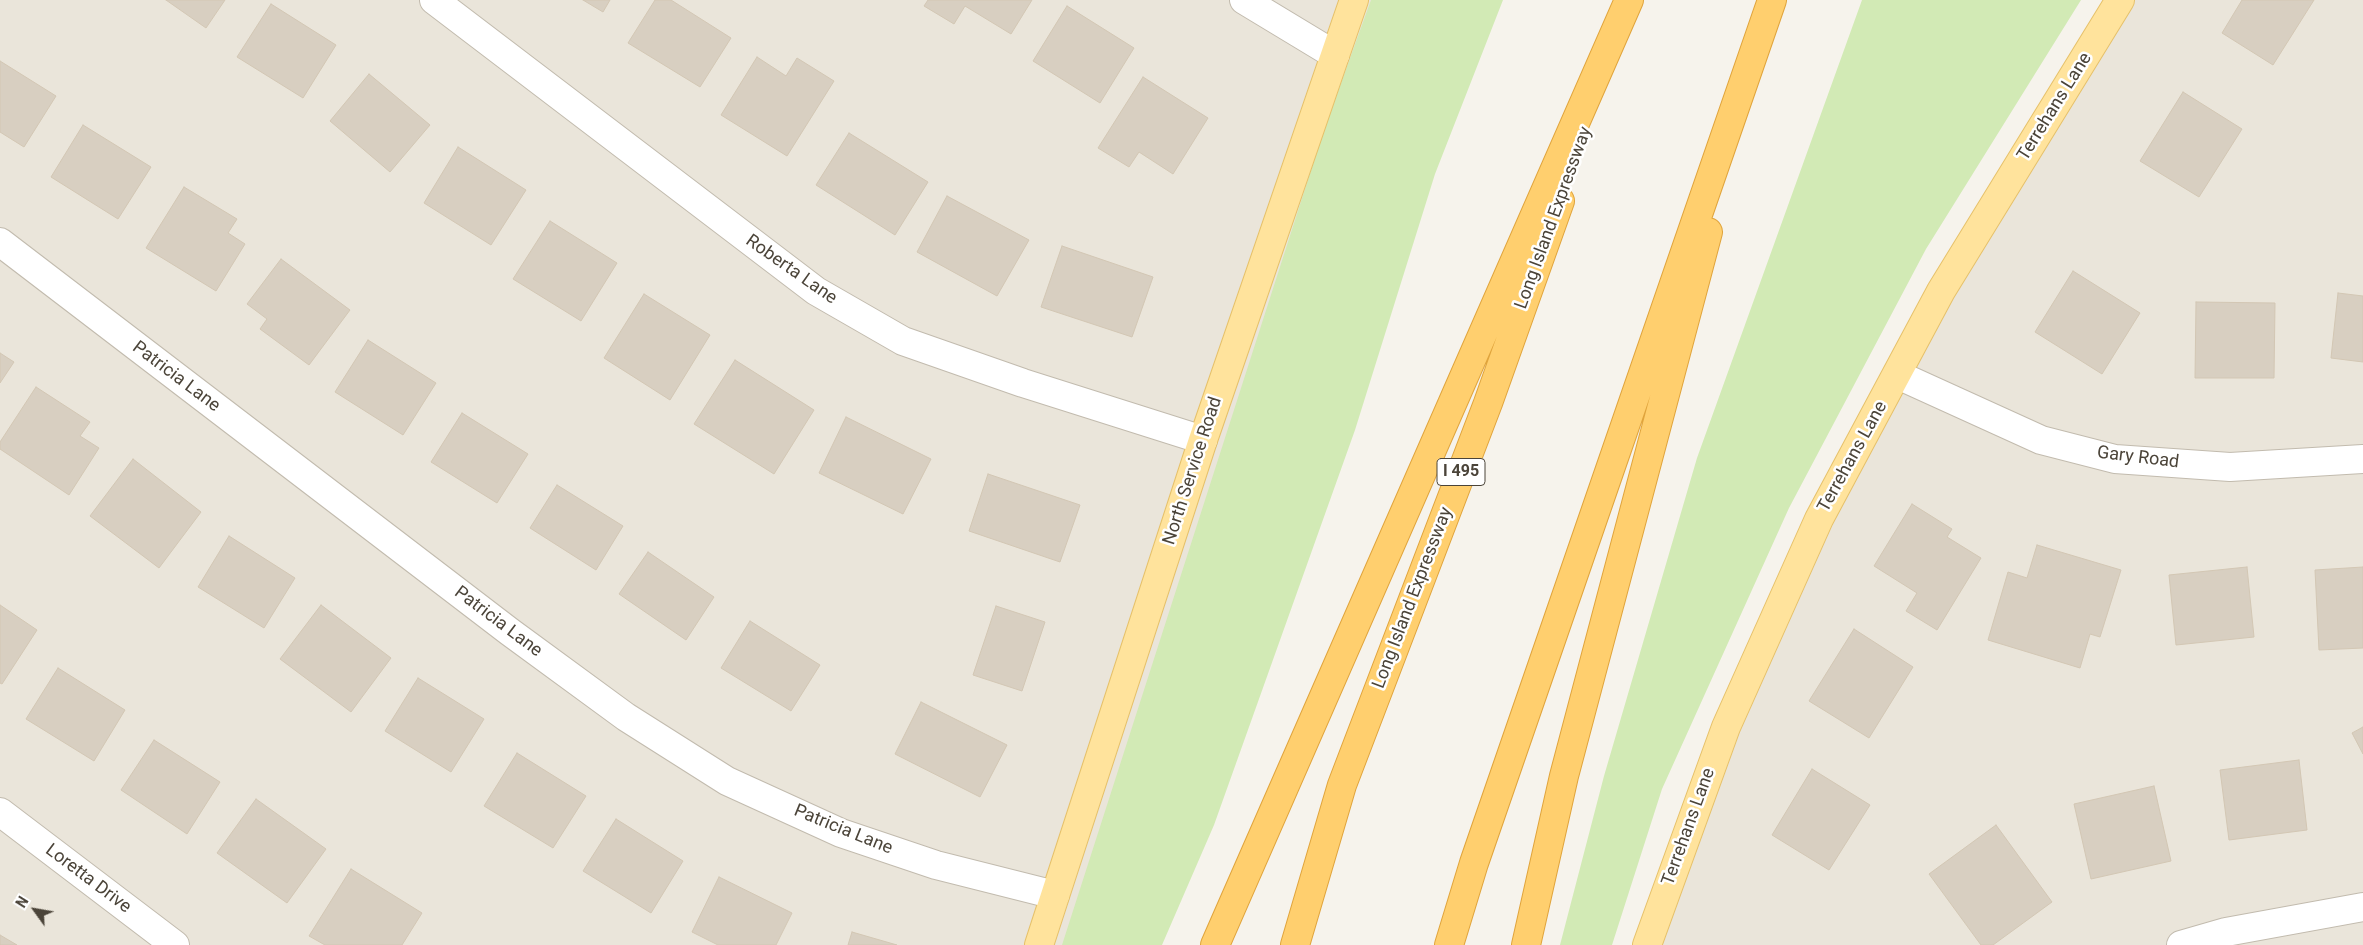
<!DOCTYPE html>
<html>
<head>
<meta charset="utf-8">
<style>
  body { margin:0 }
  #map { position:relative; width:2363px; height:945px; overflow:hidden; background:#f6f3ec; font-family:Roboto,sans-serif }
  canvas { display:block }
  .north { position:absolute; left:10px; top:885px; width:50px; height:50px; -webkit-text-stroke:4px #fff; paint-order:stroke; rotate:302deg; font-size:14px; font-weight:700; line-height:20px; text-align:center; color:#4b4439 }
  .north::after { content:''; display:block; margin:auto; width:18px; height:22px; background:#4b4439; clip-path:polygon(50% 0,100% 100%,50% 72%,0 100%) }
</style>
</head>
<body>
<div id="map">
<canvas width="2363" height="945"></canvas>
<div class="north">N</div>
</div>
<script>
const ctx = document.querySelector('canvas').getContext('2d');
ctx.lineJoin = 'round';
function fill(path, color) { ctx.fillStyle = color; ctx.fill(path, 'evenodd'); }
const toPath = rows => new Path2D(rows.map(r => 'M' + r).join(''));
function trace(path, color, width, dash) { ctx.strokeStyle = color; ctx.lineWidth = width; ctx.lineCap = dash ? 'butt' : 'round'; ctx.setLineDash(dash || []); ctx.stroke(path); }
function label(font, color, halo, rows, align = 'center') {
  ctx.font = font + ' Roboto,sans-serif'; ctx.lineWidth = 5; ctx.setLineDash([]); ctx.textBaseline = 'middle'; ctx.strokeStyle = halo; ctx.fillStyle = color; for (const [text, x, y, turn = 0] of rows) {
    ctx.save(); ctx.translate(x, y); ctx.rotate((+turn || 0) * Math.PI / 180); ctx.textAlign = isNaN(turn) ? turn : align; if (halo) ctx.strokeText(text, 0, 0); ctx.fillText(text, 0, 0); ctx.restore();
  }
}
const residential = toPath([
  [0,0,1441,0,1104,945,0,945],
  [2120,0,2363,0,2363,945,1647,945,1819,519]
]);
const green = toPath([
  [1371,0,1503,0,1435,174,1355,430,1214,825,1162,945,1062,945,1323,133],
  [1862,0,2081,0,1926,249,1789,508,1662,789,1612,945,1560,945,1604,776,1697,458]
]);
const building = toPath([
  [166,0,225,0,206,28,166,0],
  [583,0,610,0,603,12,583,0],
  [655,0,671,0,731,38,700,87,628,43,655,0],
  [928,0,1032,0,1011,34,965,6,954,24,924,6,928,0],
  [2242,0,2314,0,2273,65,2222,33,2242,0],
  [271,4,336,45,303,98,237,57,271,4],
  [1067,6,1134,48,1100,103,1033,61,1067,6],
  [757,57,786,76,797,58,834,81,787,156,721,115,757,57],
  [0,61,56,96,24,147,0,132,0,61],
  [369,74,430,125,390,172,330,121,369,74],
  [1143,77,1208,118,1173,174,1139,152,1129,167,1098,148,1143,77],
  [2183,92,2242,129,2199,197,2140,161,2183,92],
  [83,125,151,167,118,219,51,177,83,125],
  [849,133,928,182,895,235,816,185,849,133],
  [458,147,526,190,491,245,424,203,458,147],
  [184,187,237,219,228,233,245,244,216,291,146,248,184,187],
  [947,196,1029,240,997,296,917,252,947,196],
  [550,221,617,263,581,321,513,279,550,221],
  [1062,246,1153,277,1132,337,1041,307,1062,246],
  [281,259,350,310,309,365,260,329,267,319,247,304,281,259],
  [2073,271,2140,313,2102,374,2035,332,2073,271],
  [2338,293,2363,296,2363,362,2331,358,2338,293],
  [644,294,710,335,670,400,604,358,644,294],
  [2196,302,2275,303,2274,378,2195,378,2196,302],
  [368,340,436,383,403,435,335,392,368,340],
  [0,353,14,362,0,383,0,353],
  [735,360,814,410,774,474,694,424,735,360],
  [36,387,90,422,80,436,99,448,69,495,0,449,0,442,36,387],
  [462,413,528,454,497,503,431,462,462,413],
  [846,417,931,459,903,514,819,473,846,417],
  [133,459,201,512,159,568,90,516,133,459],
  [988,474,1080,505,1060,562,969,531,988,474],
  [557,485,623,526,596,570,530,528,557,485],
  [1912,504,1952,529,1947,537,1981,558,1937,630,1906,611,1917,593,1874,566,1912,504],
  [229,536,295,578,264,628,198,587,229,536],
  [2037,545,2121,570,2100,637,2090,634,2080,668,1988,640,2008,572,2027,578,2037,545],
  [648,552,714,597,686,640,619,594,648,552],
  [2247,567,2254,637,2176,645,2169,575,2247,567],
  [2363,567,2363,648,2319,650,2315,570,2363,567],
  [0,605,37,630,2,684,0,683,0,605],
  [321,605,391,658,351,712,280,659,321,605],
  [996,606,1045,622,1022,691,973,675,996,606],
  [750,621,820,665,791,711,721,668,750,621],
  [1854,629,1913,667,1869,738,1809,701,1854,629],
  [58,668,125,710,94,761,26,719,58,668],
  [418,678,484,719,451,772,385,731,418,678],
  [921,702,1007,745,980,797,895,754,921,702],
  [2363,727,2363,754,2352,733,2363,727],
  [154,740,220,782,187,834,121,790,154,740],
  [517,753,586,796,553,848,484,806,517,753],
  [2299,760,2307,830,2229,840,2220,770,2299,760],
  [1812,769,1870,805,1829,870,1772,835,1812,769],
  [2154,786,2171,861,2091,879,2074,804,2154,786],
  [256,799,326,849,287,903,217,853,256,799],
  [616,819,683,861,651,913,583,871,616,819],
  [1996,825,2052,902,1993,945,1981,945,1929,874,1996,825],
  [351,869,422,913,402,945,325,945,309,936,351,869],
  [719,877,792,913,776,945,718,945,692,932,719,877],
  [852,932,897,945,848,945,852,932],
  [0,935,17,945,0,945,0,935]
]);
const minor = toPath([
  [434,0,816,291,903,341,1023,383,1203,440],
  [1244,0,1335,55],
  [0,242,510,632,626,717,727,781,841,833,936,865,1055,895],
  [1898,375,2041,440,2115,459,2230,467,2363,459],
  [0,812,175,945],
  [2181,945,2226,932,2363,907]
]);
const major = toPath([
  [1039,945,1203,440,1354,0],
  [1647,945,1726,727,1819,519,1941,291,2120,0]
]);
const highway = toPath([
  [1215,945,1629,0],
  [1295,945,1342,785,1488,403,1560,201],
  [1449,945,1474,863,1772,0],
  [1526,945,1564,776,1708,232]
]);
const shields = [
  [1461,472,48]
];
const shieldNames = [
  ["I 495",1461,472]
];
const streetNames = [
  ["Terrehans Lane",2055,107,-58],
  ["Long Island Expressway",1554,218,-70],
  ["Roberta Lane",791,270,35],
  ["Patricia Lane",176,377,37],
  ["Terrehans Lane",1853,457,-61],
  ["Gary Road",2138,458,7],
  ["North Service Road",1193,471,-72],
  ["Long Island Expressway",1413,598,-69],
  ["Patricia Lane",498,622,37],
  ["Terrehans Lane",1689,827,-70],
  ["Patricia Lane",843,830,22],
  ["Loretta Drive",88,879,37]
];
fill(residential, '#eae5da');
fill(green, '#d2eab5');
fill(building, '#d8cfc1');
trace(building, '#d3c7b4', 1);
trace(minor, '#c2bbae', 30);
trace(major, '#e6c16a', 30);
trace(highway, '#e0a43c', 30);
trace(minor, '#fff', 28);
trace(major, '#ffe39c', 28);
trace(highway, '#ffcf6e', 28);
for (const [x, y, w] of shields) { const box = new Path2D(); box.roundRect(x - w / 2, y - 13.5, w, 27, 4); ctx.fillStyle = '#fff'; ctx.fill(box); trace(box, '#4b4439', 1); }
label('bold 16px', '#4b4439', null, shieldNames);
label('18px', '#4b4439', '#fff', streetNames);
</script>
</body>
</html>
